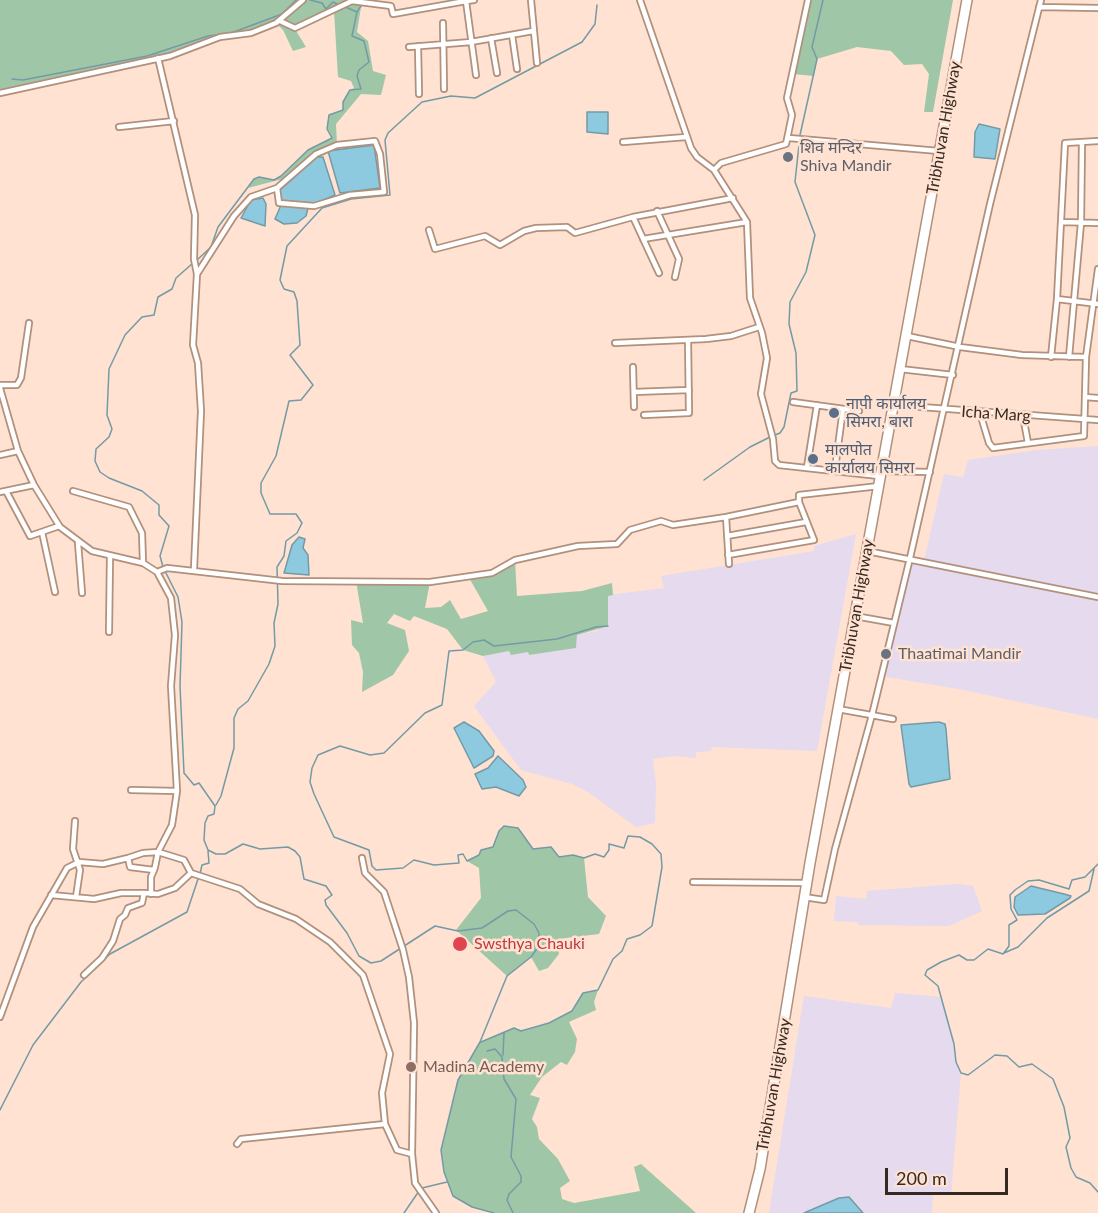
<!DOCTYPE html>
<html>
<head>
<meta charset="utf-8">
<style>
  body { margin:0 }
  #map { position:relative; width:1098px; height:1213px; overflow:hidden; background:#ffe2d1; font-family:Lato,sans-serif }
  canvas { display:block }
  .scale { position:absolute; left:885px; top:1168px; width:123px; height:27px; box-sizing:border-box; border:3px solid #362921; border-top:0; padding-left:8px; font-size:18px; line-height:21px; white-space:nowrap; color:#362921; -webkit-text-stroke:4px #ffe2d1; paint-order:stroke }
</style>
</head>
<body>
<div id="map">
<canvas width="1098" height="1213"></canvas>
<div class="scale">200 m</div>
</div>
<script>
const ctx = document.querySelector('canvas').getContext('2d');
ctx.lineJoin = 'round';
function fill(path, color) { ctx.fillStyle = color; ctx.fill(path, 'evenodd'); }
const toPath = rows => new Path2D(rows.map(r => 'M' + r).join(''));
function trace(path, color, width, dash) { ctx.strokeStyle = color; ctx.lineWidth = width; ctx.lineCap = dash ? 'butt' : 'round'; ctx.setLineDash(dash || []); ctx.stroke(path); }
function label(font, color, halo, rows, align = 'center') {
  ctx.font = font + ' Lato,"Noto Sans Devanagari",sans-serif'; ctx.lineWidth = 5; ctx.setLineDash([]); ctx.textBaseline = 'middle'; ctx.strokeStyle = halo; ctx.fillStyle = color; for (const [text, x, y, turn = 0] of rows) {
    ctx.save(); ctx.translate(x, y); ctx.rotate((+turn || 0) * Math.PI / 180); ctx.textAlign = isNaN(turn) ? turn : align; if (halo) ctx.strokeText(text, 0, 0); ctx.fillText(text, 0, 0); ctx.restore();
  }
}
const industrial = toPath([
  [1098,446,1098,719,964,690,881,676,910,558,924,561,944,474,963,477,968,460,1037,450],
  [856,534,817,751,712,747,711,751,696,752,696,758,675,756,653,759,656,785,655,823,636,827,588,792,572,784,521,770,474,706,496,682,483,656,509,651,528,652,529,655,576,648,577,635,598,631,608,595,664,588,661,576,814,551,814,546],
  [958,884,973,886,982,911,949,926,858,925,858,922,834,921,836,896,866,899,867,891],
  [895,993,941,997,954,1044,956,1062,961,1073,951,1195,933,1195,932,1213,769,1213,804,996,891,1008]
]);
const green = toPath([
  [0,0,365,0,361,7,357,32,368,41,373,71,386,75,381,95,361,94,336,124,337,145,316,154,290,177,248,188,254,179,259,177,274,180,281,176,308,150,332,138,327,129,329,115,343,110,343,102,350,90,354,88,351,81,338,77,334,11,295,29,306,47,293,51,283,30,276,23,265,29,220,37,191,50,0,93],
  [808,0,953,0,933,112,924,112,929,74,922,64,904,65,891,51,857,47,817,59,814,76,792,74],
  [515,560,517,596,582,591,612,583,613,595,608,596,608,626,577,635,576,648,529,655,528,652,511,655,509,651,483,656,463,650,447,629,414,616,410,621,394,614,387,623,405,630,409,651,393,675,362,692,363,672,359,653,352,645,351,620,363,623,356,581,430,582,425,608,441,607,450,600,461,619,488,611,468,576,492,573],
  [504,826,518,828,533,849,551,847,559,857,573,855,584,858,588,897,606,916,599,934,558,939,559,954,548,968,539,971,531,957,507,976,456,930,481,898,479,868,467,861,479,855,481,850,493,847,499,831],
  [598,990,594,1002,596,1010,569,1022,577,1039,575,1052,567,1065,561,1062,542,1077,530,1095,540,1098,532,1119,537,1127,539,1139,558,1159,570,1181,560,1188,562,1199,574,1203,640,1191,634,1167,641,1164,696,1213,494,1213,472,1207,453,1196,444,1172,441,1150,458,1080,480,1042,514,1028,521,1031,550,1023,572,1011,583,993]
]);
const water = toPath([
  [587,112,608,112,608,134,587,132,587,112],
  [979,124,1000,129,995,159,974,157,975,132,979,124],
  [374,145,380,188,340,193,328,151,374,145],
  [317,157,323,157,335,195,314,204,281,201,280,190,317,157],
  [263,198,266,204,265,226,241,218,251,200,263,198],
  [281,205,308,208,306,216,297,223,284,224,275,219,281,205],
  [299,537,305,539,303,548,308,555,309,575,284,573,292,545,299,537],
  [464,722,479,731,494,751,493,756,474,768,454,728,464,722],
  [939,722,945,724,946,729,950,779,911,787,909,784,901,725,939,722],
  [498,756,523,780,526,787,519,796,496,787,482,789,475,774,488,768,498,756],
  [1031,886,1064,894,1071,896,1070,898,1045,914,1018,915,1014,907,1015,897,1031,886],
  [849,1197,863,1213,804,1213,839,1198,849,1197]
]);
const stream = toPath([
  [310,0,322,3,326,9,333,2,339,5],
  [343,6,357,12,365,0],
  [12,79,23,80,147,56,208,36,231,33,282,14,296,0],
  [197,260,211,247,218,227,254,179,259,177,274,180,281,176,308,150,332,138,327,129,329,115,343,110,343,102,350,90,361,89,357,76,359,70,369,62,364,41,352,36,357,12],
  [775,435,780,433,784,427,791,393,797,391,796,353,789,324,790,302,806,272,815,235,795,182,800,135,817,59,812,47,823,0],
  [704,480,750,447,770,437],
  [163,567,160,556,169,526,159,515,159,505,142,491,109,478,100,472,95,461,96,449,109,437,112,429,107,415,109,369,125,335,142,317,154,315,158,297,172,289,176,278,193,263],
  [165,571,178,597,182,622,180,686,184,773,194,785,199,783,215,806,214,814,208,816,205,823,204,840,208,850,216,854,225,854,243,844,260,849,288,847,295,851,300,857,304,879,326,886,332,895,325,900,326,905,347,933,359,956,371,963,381,961,435,926,458,931,482,928,508,911,516,910,534,924,539,933,538,947,531,957,507,976,480,1042,458,1080,441,1150,444,1172,453,1196,472,1207,494,1213],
  [216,805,221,796,234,748,234,718,238,709,248,701,269,664,275,646,274,623,278,604,277,567,284,556,286,541,297,533,302,523,296,514,270,514,261,493,261,483,276,456,289,401,301,400,313,385,290,355,300,345,297,301,294,292,284,289,280,280,287,246,322,208,351,199,390,195,385,140,388,133,422,102,451,96,475,98,582,42,595,24,597,5],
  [1098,864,1085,877,1072,880,1069,889,1039,880,1028,881,1015,890,1010,895,1011,909,1017,920,1009,925,1009,946,1003,954,988,949,974,960,967,960,959,955,941,962,927,970,925,975,938,986,954,1044,956,1062,961,1073,968,1075,995,1055,1007,1056,1019,1067,1032,1064,1053,1079,1064,1107,1070,1138,1066,1147,1071,1168,1076,1177,1090,1183,1098,1192],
  [200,874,202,865,209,863,208,851],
  [1004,953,1018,947,1047,918,1089,891,1094,869],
  [481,1042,514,1028,521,1031,549,1023,572,1011,583,993,598,990,613,959,622,951,627,939,640,935,652,926,662,867,661,854,652,844,640,837,628,836,624,848,609,844,609,850,604,857,595,854,584,858,573,855,559,857,551,847,533,849,518,828,504,826,499,831,493,847,481,850,479,855,467,861,463,854,458,855,459,863,434,865,414,860,403,868,376,870,372,866,369,850,334,837,314,794,310,782,312,768,318,755,340,746,370,755,384,753,425,713,442,705,449,651,463,650,473,642,484,640,494,646,557,639,596,627,608,626],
  [487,1051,495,1049,502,1057,504,1079,516,1099,511,1157,521,1176,521,1182,509,1194,507,1200,513,1213],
  [503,1055,504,1033],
  [0,1110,33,1045,81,982,110,954,187,912,198,879],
  [422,1188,447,1182],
  [404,1213,419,1191]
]);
const street = toPath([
  [474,0,466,1,476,75],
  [531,0,537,63],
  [640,0,691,148,697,157,714,170,747,222,750,298,762,333,767,358,761,394,773,439,775,461,779,465,879,476],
  [1039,7,1098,8],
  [280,21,295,28,352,1,391,6,393,14,466,1],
  [443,23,444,89],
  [512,35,517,69],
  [491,38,497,73],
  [418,46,419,94],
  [409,47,471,42,533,31],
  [158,58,195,215,194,259,197,274,193,345,198,363,201,411,194,569],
  [0,93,170,56,220,37,251,33,276,23,303,0],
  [119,127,174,121],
  [789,138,939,151],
  [623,142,686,137],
  [714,170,721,163,786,144,792,115,787,98,808,0],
  [657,211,679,259,675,277],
  [1062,222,1098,223],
  [429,230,435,249,485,236,500,245,524,231,536,228,567,227,575,233,633,217],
  [643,239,747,222],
  [659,273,633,217,733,198],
  [197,274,234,216,251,197,277,188,316,154,337,145,375,141,380,154,384,192,350,195,314,206,279,203,277,188],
  [1057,299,1065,143,1098,141],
  [907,336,960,347,1022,355,1086,357],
  [615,343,706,339,731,336,759,327],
  [1051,357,1057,299,1098,304],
  [1069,357,1081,223,1082,142],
  [633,367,634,407],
  [900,369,953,375],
  [0,385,17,385,21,378,29,323],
  [0,388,18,451,34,485,60,527,92,551,143,563,157,572,171,598,175,635,171,686,177,791,172,825,158,852,184,860,191,873,240,889,258,904,296,919,330,942,363,975,390,1054,382,1093,385,1124,397,1150,412,1154,415,1183,436,1213],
  [634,392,689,390],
  [1085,397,1098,398],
  [793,402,859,411],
  [894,405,1098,420],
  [980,413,989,443,993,448,1084,436,1086,357,1098,269],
  [644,415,689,413,688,340],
  [1023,416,1028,443],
  [0,455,18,451],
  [807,467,817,405],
  [835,469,843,409],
  [882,471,930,472],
  [6,491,30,536,59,526],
  [73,491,129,507,142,533,143,563],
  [0,492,34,485],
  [726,517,729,564],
  [42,532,55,592],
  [727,536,806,522],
  [78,543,82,593],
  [867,551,1098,597],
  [728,555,814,540,799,502],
  [157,572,167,568,282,581,430,582,492,573,515,560,578,546,617,544,630,530,661,521,673,525,726,517,799,502,799,495,879,486],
  [855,616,894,623],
  [109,632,110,556],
  [838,709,893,719],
  [131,790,177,791],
  [75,821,73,849,80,870,76,897],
  [362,858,365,873,384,892,403,950,409,977,414,1023,412,1154],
  [693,882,806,883],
  [151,894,151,877,154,870,155,867,158,852,143,853,128,858,130,867,154,870],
  [51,895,94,899,121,893,144,893],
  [804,897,824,900,835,849,872,715,910,558,990,204,1041,0],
  [84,975,102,958,113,941,120,919,125,915,128,908,142,903,144,893,158,894,175,888,191,873],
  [0,1017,33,927,67,868,79,862,103,864,128,858],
  [237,1144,241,1139,385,1124]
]);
const highway = toPath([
  [749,1213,760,1169,810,863,967,0]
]);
const markers = [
  [788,157,6,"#6b7280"],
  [834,413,6,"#5c6f8a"],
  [813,459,6,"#5c6f8a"],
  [886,654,6,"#6b7280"],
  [460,944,8,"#e0444e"],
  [411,1067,6,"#8d6e63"]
];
const streetNames = [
  ["Tribhuvan Highway",944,128,-80],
  ["Icha Marg",996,414,4],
  ["Tribhuvan Highway",857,606,-80],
  ["Tribhuvan Highway",774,1085,-80]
];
const worshipNames = [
  ["शिव मन्दिर",800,148],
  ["Shiva Mandir",800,166],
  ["Thaatimai Mandir",898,654]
];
const serviceNames = [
  ["नापी कार्यालय",846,404],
  ["सिमरा, बारा",846,422],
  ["मालपोत",825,450],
  ["कार्यालय सिमरा",825,468]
];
const healthNames = [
  ["Swsthya Chauki",474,944]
];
const educationNames = [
  ["Madina Academy",423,1067]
];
fill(industrial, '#e5daee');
fill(green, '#9fc7a7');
fill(water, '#8ecadf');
trace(water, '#749aa6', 1.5);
trace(stream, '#749aa6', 1.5);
trace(street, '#b1907c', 8);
trace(highway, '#b1907c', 12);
trace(street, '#fff', 4.5);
trace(highway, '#fff', 9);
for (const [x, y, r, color] of markers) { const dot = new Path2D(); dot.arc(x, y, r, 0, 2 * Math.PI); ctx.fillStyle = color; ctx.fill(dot); trace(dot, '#ffe2d1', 2); }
label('16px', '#362921', '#ffe2d1', streetNames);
label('16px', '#5b616d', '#ffe2d1', worshipNames, 'left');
label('16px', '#4e5e75', '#ffe2d1', serviceNames, 'left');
label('16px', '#be3a42', '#ffe2d1', healthNames, 'left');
label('16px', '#785e54', '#ffe2d1', educationNames, 'left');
</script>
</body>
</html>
